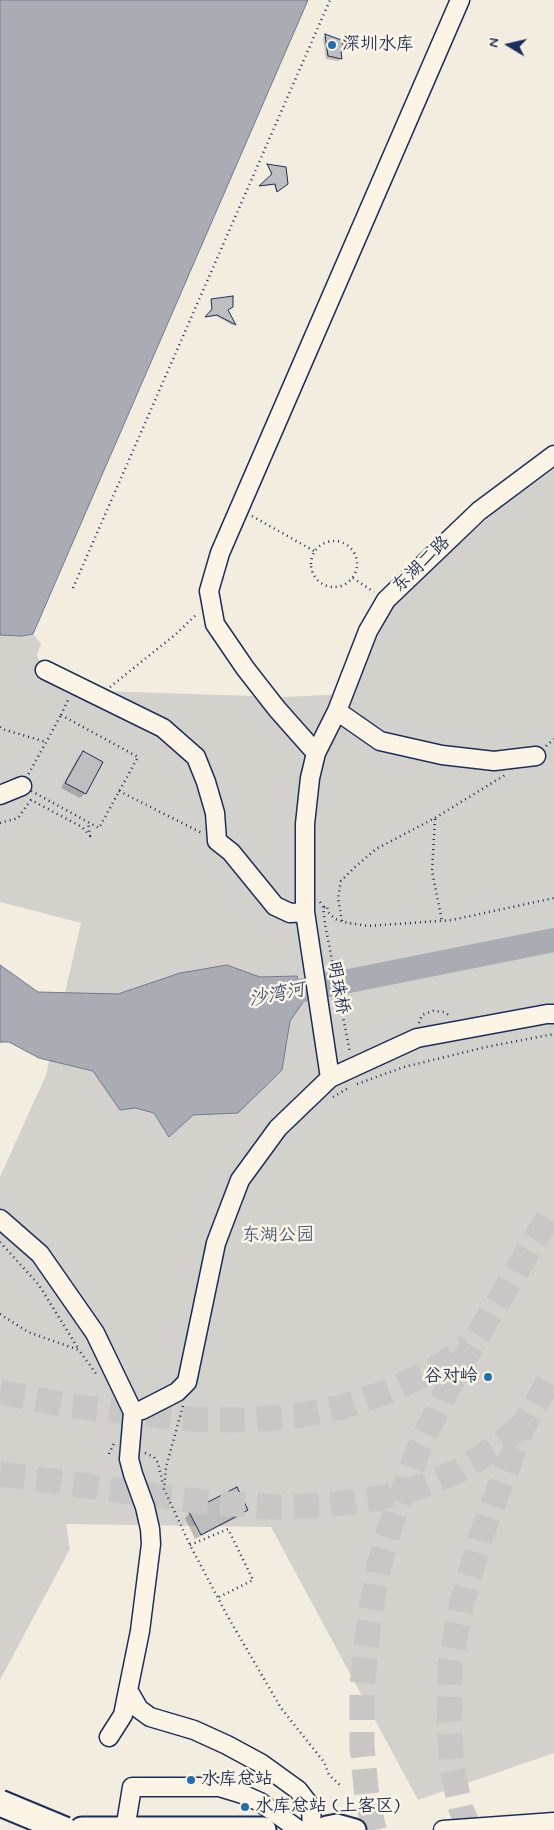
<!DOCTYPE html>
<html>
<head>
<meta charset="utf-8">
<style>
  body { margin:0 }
  #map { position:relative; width:554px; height:1830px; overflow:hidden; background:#f3ede0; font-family:Mynerve,sans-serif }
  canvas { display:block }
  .north { position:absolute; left:484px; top:20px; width:50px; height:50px; -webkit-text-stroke:4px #fcf5e5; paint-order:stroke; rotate:279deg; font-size:14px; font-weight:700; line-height:20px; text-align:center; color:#1b2f5e }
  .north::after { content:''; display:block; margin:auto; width:18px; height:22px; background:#1b2f5e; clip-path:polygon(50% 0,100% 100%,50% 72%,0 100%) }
</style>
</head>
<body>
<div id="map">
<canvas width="554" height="1830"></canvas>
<div class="north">N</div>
</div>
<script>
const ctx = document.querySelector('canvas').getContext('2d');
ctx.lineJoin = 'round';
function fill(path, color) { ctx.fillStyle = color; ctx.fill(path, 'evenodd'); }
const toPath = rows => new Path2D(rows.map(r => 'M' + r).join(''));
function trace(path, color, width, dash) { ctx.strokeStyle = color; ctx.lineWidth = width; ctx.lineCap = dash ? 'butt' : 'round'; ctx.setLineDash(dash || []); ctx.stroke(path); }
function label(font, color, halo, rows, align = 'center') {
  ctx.font = font + ' Mynerve,"LXGW WenKai TC",sans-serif'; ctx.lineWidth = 5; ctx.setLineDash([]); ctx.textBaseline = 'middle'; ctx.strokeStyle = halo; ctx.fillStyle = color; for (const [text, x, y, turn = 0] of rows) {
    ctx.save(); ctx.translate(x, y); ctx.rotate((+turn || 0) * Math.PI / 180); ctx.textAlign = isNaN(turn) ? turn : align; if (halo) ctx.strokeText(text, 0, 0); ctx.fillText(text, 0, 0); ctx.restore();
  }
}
const green = toPath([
  [554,468,554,1753,418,1800,271,1527,66,1524,70,1549,0,1680,0,1177,46,1075,81,923,0,902,0,635,22,636,33,634,41,644,37,654,38,659,77,675,87,684,100,691,283,697,348,694,392,608,408,590,497,510]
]);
const water = toPath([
  [0,0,308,0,33,634,22,636,0,635,0,0],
  [0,965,38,992,118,994,180,973,227,965,260,977,297,976,304,1001,290,1021,282,1070,238,1113,193,1115,169,1137,154,1113,135,1108,120,1110,93,1071,39,1058,9,1042,0,1042,0,965]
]);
const shadow = toPath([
  [325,36,349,48,340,53,341,58,338,61,326,59,323,38],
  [268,165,285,168,285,185,276,192,274,185,260,186,271,176],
  [212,301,227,310,234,326,216,316,206,317,211,311],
  [83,752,85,793,80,798,61,788,78,757],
  [236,1489,247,1510,242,1515,195,1539,185,1518,190,1513]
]);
const river = toPath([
  [269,997,554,940]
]);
const building = toPath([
  [325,34,344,41,342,44,351,48,341,52,342,59,328,56,325,34],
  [267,164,286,167,288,184,277,192,275,184,259,186,272,174,267,164],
  [233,296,233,307,228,310,236,325,217,315,205,317,212,309,211,299,233,296],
  [83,751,103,762,86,794,65,783,83,751],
  [237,1487,248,1510,201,1535,189,1512,237,1487]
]);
const highwayTunnel = toPath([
  [0,1392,71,1406,190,1419,247,1420,297,1416,342,1407,387,1392,431,1372,469,1345],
  [0,1474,203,1502,276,1507,326,1505,380,1498,419,1487,458,1471,498,1446,524,1424],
  [374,1830,367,1797,362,1747,362,1686,369,1622,379,1565,395,1512,418,1451,444,1396,475,1340,554,1208],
  [470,1830,461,1809,452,1768,449,1721,450,1665,461,1606,481,1536,524,1424,554,1373]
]);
const path = toPath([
  [252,516,314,551],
  '311 564a23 23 0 1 1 46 0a23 23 0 1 1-46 0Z',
  [353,578,374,592],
  [73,588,330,0],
  [110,687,176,634,197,614],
  [61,715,138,757,99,828,22,786,61,715],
  [61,715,69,698],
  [0,727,2,729,46,742],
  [546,746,554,739],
  [119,791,202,833],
  [435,819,432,871,442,921],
  [0,823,18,818,31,800,82,827,90,836,88,822],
  [320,902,323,907,325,924,350,1053],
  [324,907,327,906,328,912,335,919,348,923,368,926,452,920,554,898],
  [342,921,338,898,341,881,355,867,376,849,435,818,505,775],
  [419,1023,422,1015,433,1011,444,1012,451,1016],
  [357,1084,404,1067,486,1047,554,1034],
  [333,1097,350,1087],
  [0,1242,39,1285,79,1350],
  [0,1314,28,1332,79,1350,97,1375],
  [183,1406,166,1467,164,1489,190,1545,228,1617,281,1708,324,1762,329,1775,341,1786],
  [145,1453,154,1457,158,1463,163,1485],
  [109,1454,115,1441],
  [190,1545,228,1529,253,1580,217,1598]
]);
const minor = toPath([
  [45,670,163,728,196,757,206,782,215,813,217,841,231,852,275,906,290,913,305,912],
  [337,711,380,741,442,755,494,761,536,756],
  [316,753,277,709,245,668,215,624,209,591,220,553,460,0],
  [0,795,22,786],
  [330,1078,305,912,305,824,310,778,316,753,337,711,368,631,386,600,479,511,554,455],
  [0,1219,40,1254,95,1333,133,1412,129,1459,133,1474,145,1507,150,1529,151,1544,140,1631,123,1715,109,1737],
  [133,1412,142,1410,177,1392,187,1382,216,1243,240,1180,278,1128,330,1078,417,1038,547,1014,554,1014],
  [128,1690,139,1709,150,1717,194,1730,227,1745,262,1764,298,1790,311,1807,312,1830],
  [125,1830,132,1787,219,1787,242,1794,260,1802,299,1830],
  [443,1830,554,1822]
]);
const major = toPath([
  [321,1830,327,1827,337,1825,355,1830]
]);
const highway = toPath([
  [82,1830,263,1830]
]);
const highwayBridge = toPath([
  [0,1803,65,1830]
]);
const markers = [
  [332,45,5,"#1f6fb2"],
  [488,1377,5,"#1f6fb2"],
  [191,1780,5,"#1f6fb2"],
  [245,1807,5,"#1f6fb2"]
];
const poiNames = [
  ["深圳水库",342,45],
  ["谷对岭",478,1377,"right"],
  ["水库总站",201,1780],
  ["水库总站 (上客区)",255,1807]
];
const streetNames = [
  ["东湖二路",422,565,-44],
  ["明珠桥",337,988,79]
];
const parkNames = [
  ["东湖公园",278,1236]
];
const waterNames = [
  ["沙湾河",277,996,-11]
];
fill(green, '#d3d1cc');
fill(water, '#a9acb3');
trace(water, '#707a91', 1);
fill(shadow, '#0003');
trace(river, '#a9acb3', 24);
fill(building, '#bebec0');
trace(building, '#1b2f5e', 1);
trace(highwayTunnel, '#c8c7c6', 25, [25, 12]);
trace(minor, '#1b2f5e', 21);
trace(major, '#1b2f5e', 25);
trace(highway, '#1b2f5e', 29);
trace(path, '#1b2f5e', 2.5, [1, 4]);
trace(minor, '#fcf5e5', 18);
trace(major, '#fcf5e5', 21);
trace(highway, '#fcf5e5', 25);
trace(highwayBridge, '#1b2f5e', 29, []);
trace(highwayBridge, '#fcf5e5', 25);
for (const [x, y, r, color] of markers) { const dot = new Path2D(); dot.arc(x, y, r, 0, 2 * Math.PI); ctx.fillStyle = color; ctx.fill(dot); trace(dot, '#fcf5e5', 2); }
label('18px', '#1b2f5e', '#fcf5e5', poiNames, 'left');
label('18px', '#1b2f5e', '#fcf5e5', streetNames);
label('18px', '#49587a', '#fcf5e5', parkNames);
label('italic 19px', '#465478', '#fcf5e5', waterNames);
</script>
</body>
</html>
